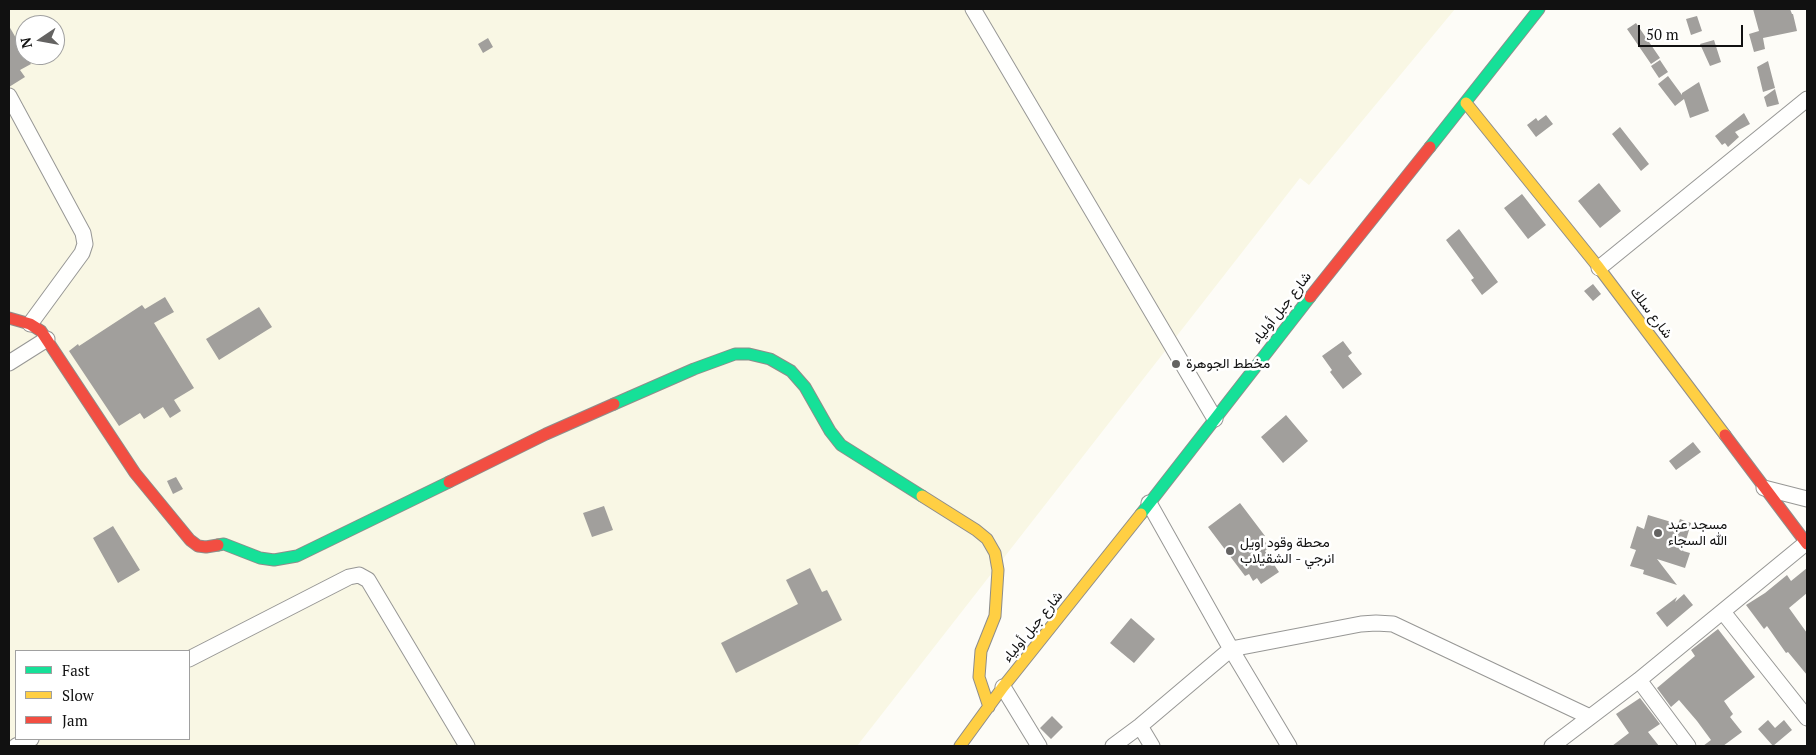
<!DOCTYPE html>
<html>
<head>
<meta charset="utf-8">
<style>
  body { margin:0 }
  #map { position:relative; width:1816px; height:755px; overflow:hidden; background:#fdfcf7; font-family:"PT Serif",serif }
  canvas { display:block }
  .frame { position:absolute; inset:0; border:10px solid #111; pointer-events:none }
  .legend { position:absolute; left:15px; top:650px; width:175px; height:90px; box-sizing:border-box; background:#fff; border:1px solid #a0a0a0; margin:0; padding:6px 9px; list-style:none; font-size:15px; color:#111 }
  .legend li { display:flex; align-items:center; gap:10px; height:25px }
  .legend b { width:25px; border:1px solid #a0a0a0 }
  .north { position:absolute; left:15px; top:15px; width:50px; height:50px; box-sizing:border-box; background:#fff; border:1px solid #a0a0a0; border-radius:50%; rotate:258deg; font-size:14px; font-weight:700; line-height:20px; text-align:center; color:#111 }
  .north::after { content:''; display:block; margin:auto; width:18px; height:22px; background:#646362; clip-path:polygon(50% 0,100% 100%,50% 72%,0 100%) }
  .scale { position:absolute; left:1638px; top:25px; width:105px; height:22px; box-sizing:border-box; border:2px solid #111; border-top:0; padding-left:6px; font-size:15px; line-height:18px; white-space:nowrap; color:#111; -webkit-text-stroke:4px #fff; paint-order:stroke }
</style>
</head>
<body>
<div id="map">
<canvas width="1816" height="755"></canvas>
<div class="frame"></div>
<ul class="legend">
<li><b style="height:6px;background:#16e098"></b>Fast</li>
<li><b style="height:6px;background:#ffcf43"></b>Slow</li>
<li><b style="height:6px;background:#f24e42"></b>Jam</li>
</ul>
<div class="north">N</div>
<div class="scale">50 m</div>
</div>
<script>
const ctx = document.querySelector('canvas').getContext('2d');
ctx.lineJoin = 'round';
function fill(path, color) { ctx.fillStyle = color; ctx.fill(path, 'evenodd'); }
const toPath = rows => new Path2D(rows.map(r => 'M' + r).join(''));
function trace(path, color, width, dash) { ctx.strokeStyle = color; ctx.lineWidth = width; ctx.lineCap = dash ? 'butt' : 'round'; ctx.setLineDash(dash || []); ctx.stroke(path); }
function label(font, color, halo, rows, align = 'center') {
  ctx.font = font + ' "PT Serif",Vazirmatn,serif'; ctx.lineWidth = 5; ctx.setLineDash([]); ctx.textBaseline = 'middle'; ctx.strokeStyle = halo; ctx.fillStyle = color; for (const [text, x, y, turn = 0] of rows) {
    ctx.save(); ctx.translate(x, y); ctx.rotate((+turn || 0) * Math.PI / 180); ctx.textAlign = isNaN(turn) ? turn : align; if (halo) ctx.strokeText(text, 0, 0); ctx.fillText(text, 0, 0); ctx.restore();
  }
}
const farmland = toPath([
  [9,9,1455,9,1309,185,1300,178,857,746,9,746],
  [25,25,55,25,55,55,25,55],
  [16,651,189,651,189,739,16,739]
]);
const building = toPath([
  [1753,9,1790,9,1792,14,1793,14,1797,31,1763,38,1765,49,1754,52,1749,34,1759,31],
  [1697,16,1702,31,1691,35,1686,19],
  [1636,23,1660,58,1651,64,1627,29],
  [9,26,31,64,20,70,25,77,9,87],
  [488,38,493,47,483,53,478,44],
  [1714,40,1721,62,1710,66,1700,44],
  [1660,60,1668,72,1659,78,1651,66],
  [1768,61,1775,88,1763,92,1757,67],
  [1668,76,1682,95,1682,93,1699,82,1709,111,1690,118,1684,99,1675,106,1658,84],
  [1775,89,1779,104,1767,107,1764,97],
  [1744,113,1750,124,1735,132,1739,137,1728,147,1725,143,1722,145,1715,136],
  [1546,115,1553,124,1536,137,1527,125,1536,118,1538,121],
  [1620,127,1649,164,1641,171,1612,134],
  [1599,183,1621,211,1600,228,1578,201],
  [1522,194,1546,225,1528,239,1504,208],
  [1459,229,1498,282,1482,295,1471,280,1474,278,1446,240],
  [1593,284,1601,294,1593,301,1584,291],
  [165,297,174,312,154,323,194,388,174,400,181,411,170,418,163,407,144,419,140,413,119,426,69,351,78,344,79,346,142,305,145,309],
  [259,307,272,327,219,360,206,339],
  [1343,341,1352,353,1348,356,1362,374,1343,389,1330,372,1332,370,1322,356],
  [1286,415,1308,441,1283,463,1261,437],
  [1693,442,1701,452,1676,470,1669,461],
  [176,477,183,489,173,494,167,481],
  [1240,503,1265,536,1262,538,1269,547,1265,551,1279,572,1261,584,1257,578,1253,581,1249,574,1245,576,1208,527],
  [604,506,613,530,592,537,583,513],
  [1648,515,1678,524,1680,519,1691,523,1683,551,1690,553,1685,568,1657,559,1677,585,1643,574,1644,570,1630,566,1636,550,1630,548,1637,526,1644,529],
  [113,526,140,570,118,583,93,538],
  [810,568,822,592,827,590,842,620,736,673,721,643,798,604,786,580],
  [1807,568,1807,593,1789,608,1807,633,1807,675,1788,652,1786,653,1767,626,1764,629,1746,605,1765,593,1787,575,1791,581],
  [1684,594,1693,605,1667,627,1656,613,1677,597,1675,602],
  [1131,618,1155,639,1134,663,1110,643],
  [1718,629,1755,677,1724,701,1733,714,1730,717,1742,732,1723,746,1703,746,1711,740,1697,721,1679,700,1671,707,1657,688,1695,656,1691,650],
  [1640,698,1660,724,1648,732,1659,746,1612,746,1629,733,1616,714],
  [1052,716,1063,727,1051,739,1040,728],
  [1768,720,1775,728,1784,720,1792,730,1773,746,1758,729]
]);
const street = toPath([
  [973,9,1215,419],
  [9,96,83,233,85,244,82,253,30,324],
  [1599,268,1807,99],
  [9,363,47,339],
  [1764,488,1807,499],
  [1149,503,1231,649,1289,746],
  [1723,612,1807,718],
  [189,659,349,577,359,575,368,580,467,746],
  [1639,680,1688,746],
  [1003,687,1039,746],
  [1140,726,1152,746],
  [16,746,31,739],
  [1113,746,1140,726,1231,649,1361,624,1376,623,1393,624,1590,717],
  [1552,746,1639,680,1806,543]
]);
const fast = toPath([
  [1430,147,1539,9],
  [614,404,694,369,735,354,749,354,770,359,791,371,805,387,830,431,841,445,922,496],
  [1141,514,1310,297],
  [218,545,224,544,260,558,274,560,297,556,449,482]
]);
const slow = toPath([
  [1466,103,1599,268,1725,435],
  [922,496,976,530,987,539,995,553,998,570,995,616,981,651,979,677,989,707],
  [960,746,1003,687,1141,514]
]);
const jam = toPath([
  [1310,297,1430,147],
  [9,318,30,324,41,331,135,473,190,540,198,546,206,547,218,545],
  [1725,435,1807,544],
  [449,482,546,434,614,404]
]);
const markers = [
  [1176,364,5,"#646362"],
  [1658,533,5,"#646362"],
  [1230,551,5,"#646362"]
];
const streetNames = [
  ["شارع جبل أولياء",1282,308,-52],
  ["شارع سلك",1651,313,53],
  ["شارع جبل أولياء",1033,627,-51]
];
const poiNames = [
  ["مخطط الجوهرة",1186,364],
  ["مسجد عبد",1668,525],
  ["الله السجاء",1668,541],
  ["محطة وقود اويل",1240,543],
  ["انرجي - الشقيلاب",1240,559]
];
fill(farmland, '#f9f7e4');
fill(building, '#a19f9c');
trace(street, '#979795', 17);
trace(fast, '#8e8d8b', 13);
trace(slow, '#8e8d8b', 13);
trace(jam, '#8e8d8b', 13);
trace(street, '#fffffe', 15);
trace(fast, '#16e098', 11);
trace(slow, '#ffcf43', 11);
trace(jam, '#f24e42', 11);
for (const [x, y, r, color] of markers) { const dot = new Path2D(); dot.arc(x, y, r, 0, 2 * Math.PI); ctx.fillStyle = color; ctx.fill(dot); trace(dot, '#fff', 2); }
label('14px', '#111', '#fff', streetNames);
label('14px', '#111', '#fff', poiNames, 'left');
</script>
</body>
</html>
